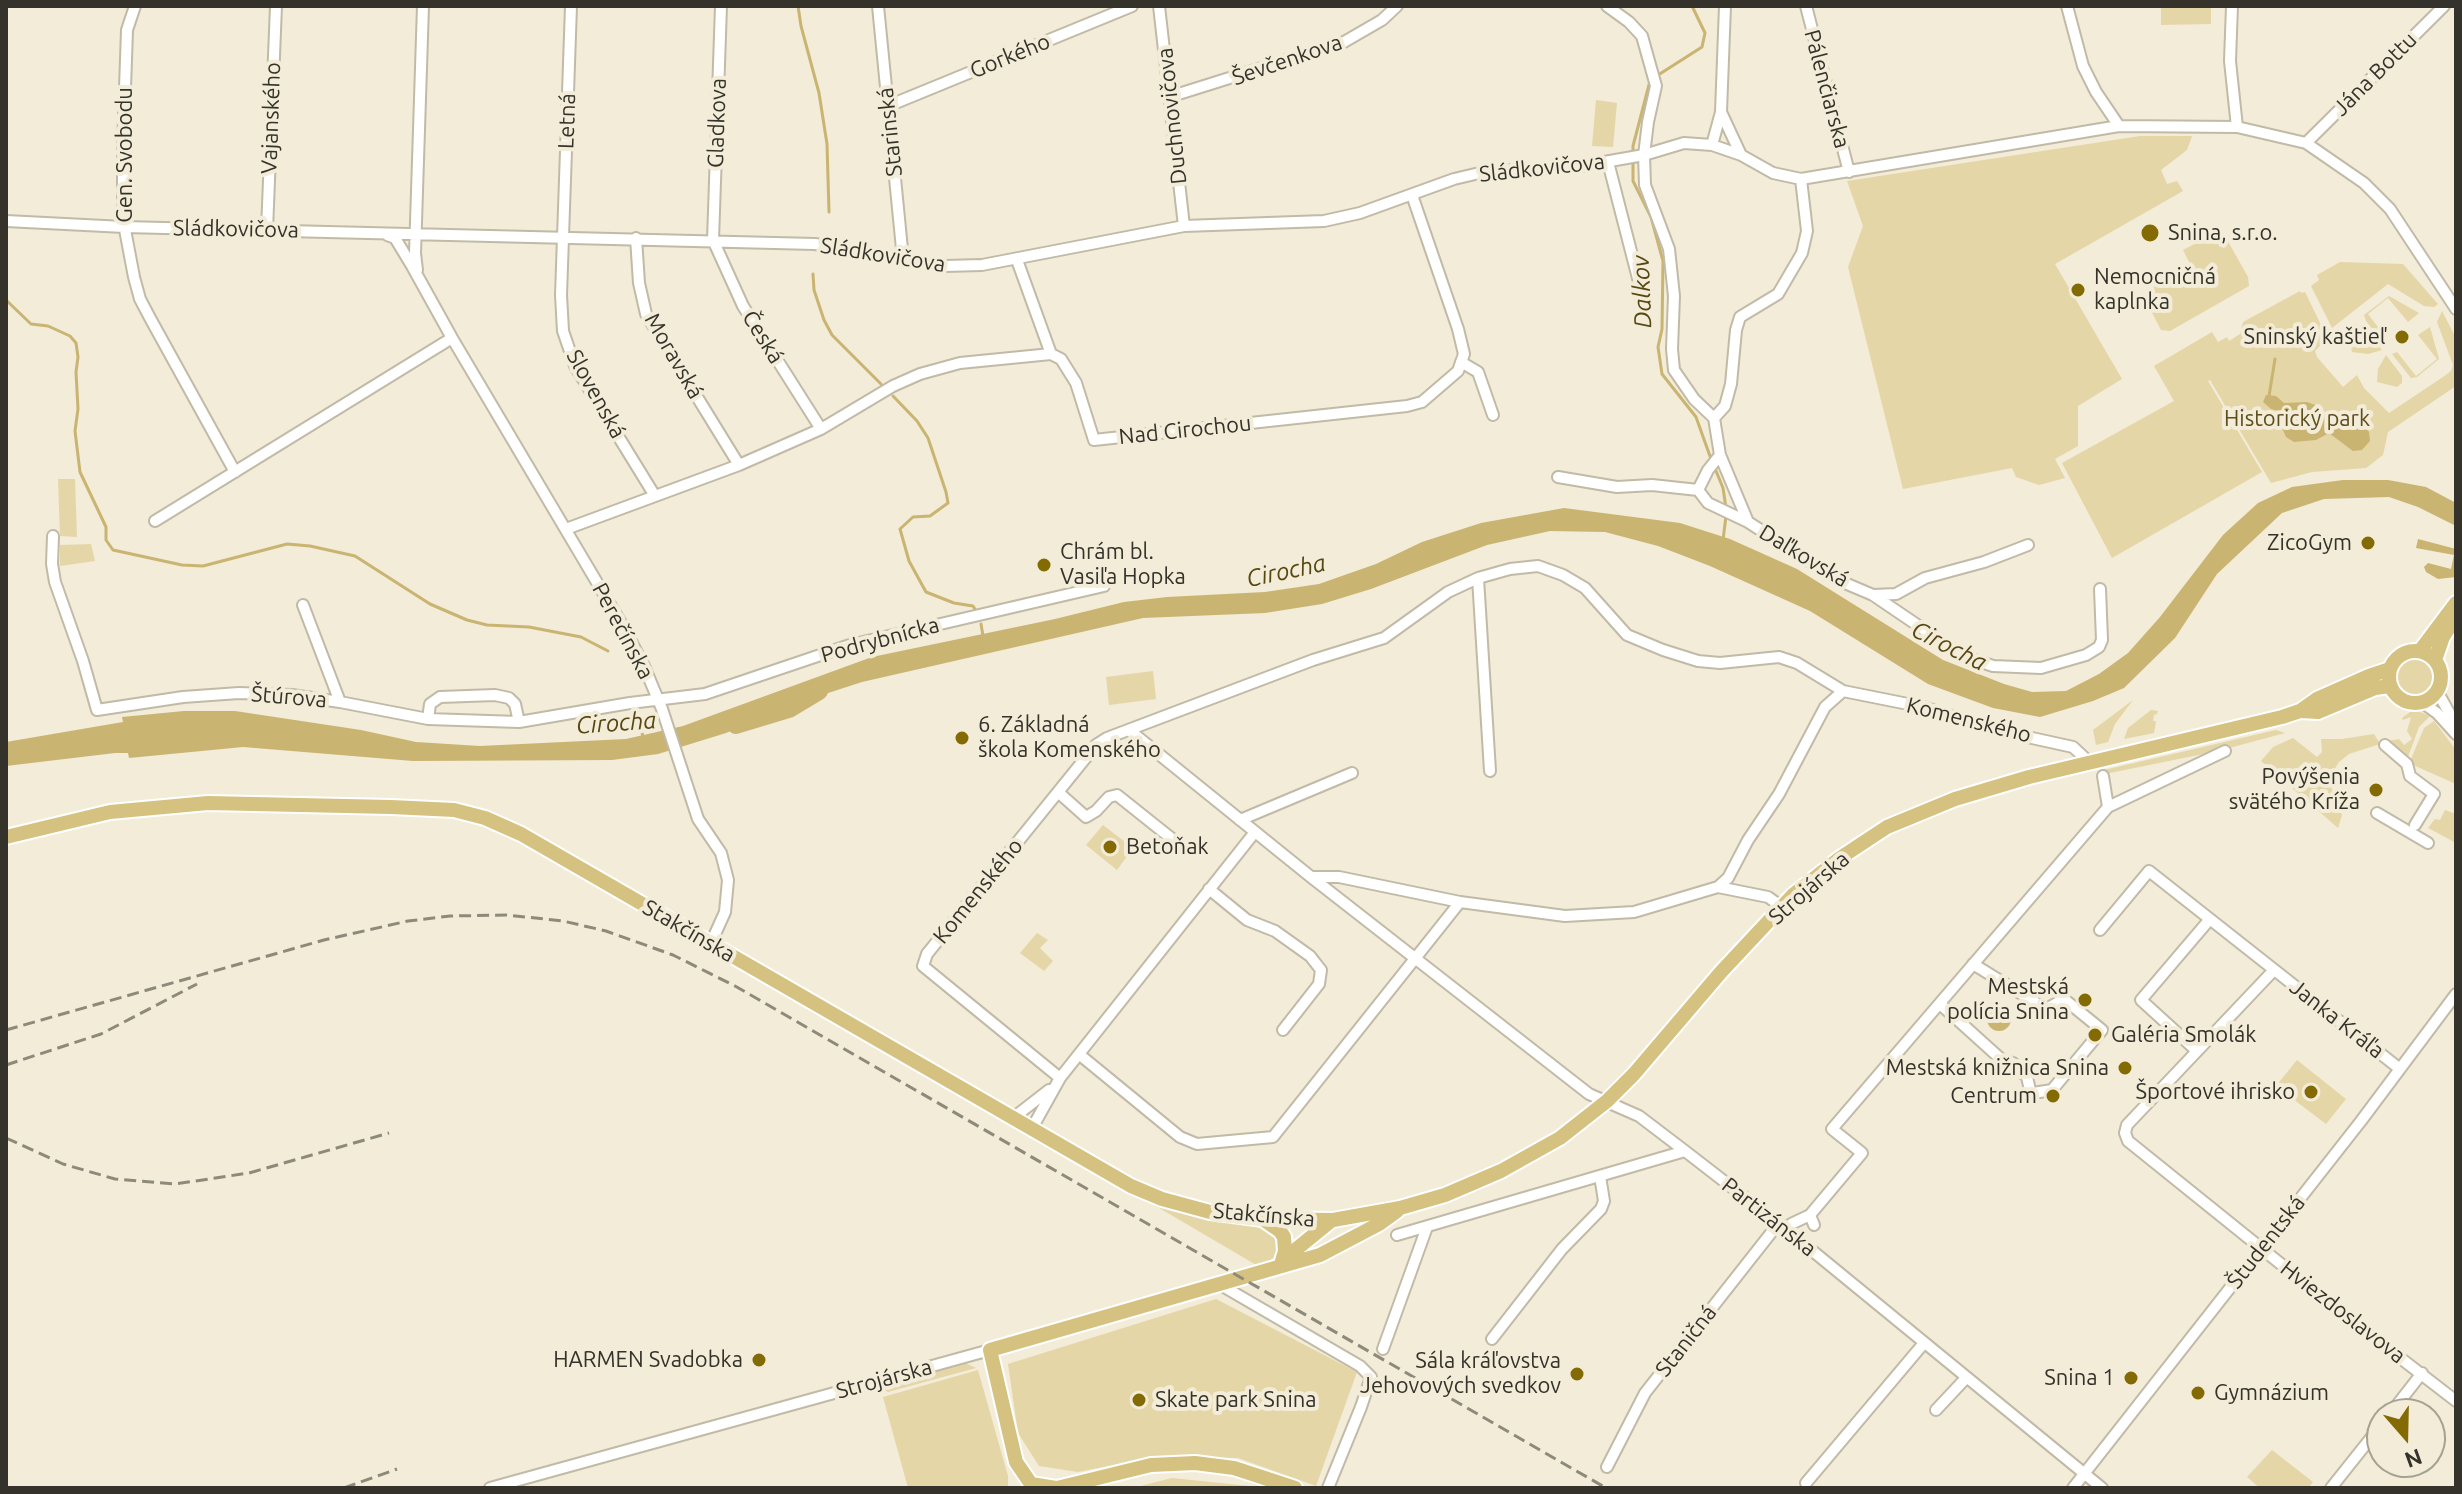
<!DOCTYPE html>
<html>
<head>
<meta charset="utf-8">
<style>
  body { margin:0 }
  #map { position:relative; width:2462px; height:1494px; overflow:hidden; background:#f2ecd8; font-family:Ubuntu,sans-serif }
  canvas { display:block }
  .frame { position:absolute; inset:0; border:8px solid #34322a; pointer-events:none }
  .north { position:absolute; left:2366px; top:1398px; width:80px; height:80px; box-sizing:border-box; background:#f2ecd8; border:2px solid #a6a292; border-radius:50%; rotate:160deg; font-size:22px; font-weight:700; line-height:32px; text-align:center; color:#34322a }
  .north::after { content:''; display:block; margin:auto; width:28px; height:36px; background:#836a03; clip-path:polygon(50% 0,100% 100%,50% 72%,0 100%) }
</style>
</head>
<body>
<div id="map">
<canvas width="2462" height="1494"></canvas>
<div class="frame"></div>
<div class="north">N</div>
</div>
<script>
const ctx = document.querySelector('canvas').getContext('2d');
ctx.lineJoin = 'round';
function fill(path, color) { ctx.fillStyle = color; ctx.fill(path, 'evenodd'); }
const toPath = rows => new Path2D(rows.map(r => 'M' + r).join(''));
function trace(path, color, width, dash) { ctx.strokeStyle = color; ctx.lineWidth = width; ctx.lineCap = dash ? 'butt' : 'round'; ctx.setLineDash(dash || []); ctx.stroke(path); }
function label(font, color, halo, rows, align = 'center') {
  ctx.font = font + ' Ubuntu,sans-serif'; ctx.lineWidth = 8; ctx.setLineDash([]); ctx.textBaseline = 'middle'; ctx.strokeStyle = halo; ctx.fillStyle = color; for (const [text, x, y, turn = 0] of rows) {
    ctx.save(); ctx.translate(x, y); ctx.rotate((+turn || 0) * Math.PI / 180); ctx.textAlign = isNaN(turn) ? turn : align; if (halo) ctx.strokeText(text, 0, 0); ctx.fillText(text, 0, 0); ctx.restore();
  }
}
const green = toPath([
  [2161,6,2211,6,2211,24,2161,25],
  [1596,100,1617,103,1613,147,1592,146],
  [2140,136,2192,136,2187,150,2161,170,2167,184,2177,181,2183,191,2055,264,2122,379,2078,406,2078,446,2055,459,2065,478,2039,485,2016,477,2012,468,1903,489,1848,267,1863,226,1847,181],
  [2221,229,2248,277,2249,286,2170,331,2161,330,2144,297,2148,291,2164,280,2167,285,2193,270,2183,250,2212,235,2210,230],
  [2340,262,2403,264,2438,304,2434,307,2424,306,2388,284,2332,328,2311,286,2319,280,2317,275],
  [2300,291,2301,293,2305,292,2325,333,2327,339,2315,351,2317,357,2343,387,2357,375,2364,388,2389,413,2443,377,2451,371,2453,365,2437,322,2442,311,2456,338,2456,386,2388,432,2383,455,2366,468,2312,472,2271,483,2210,380,2208,381,2262,472,2112,558,2062,463,2174,401,2154,366,2212,332,2218,342,2227,337,2229,341,2240,334,2243,322],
  [2389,296,2419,313,2408,322,2388,298,2368,314,2387,339,2384,344,2366,321,2364,315],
  [2356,324,2363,326,2382,350,2368,354,2352,352,2348,331],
  [2430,327,2439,359,2417,377,2411,378,2392,354,2397,352,2416,376,2437,359,2418,335],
  [2386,355,2402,376,2402,383,2397,387,2377,382,2378,369],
  [58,479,75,479,77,537,60,536],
  [91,544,95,561,60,566,60,545],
  '2395 678a19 19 0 1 1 38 0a19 19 0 1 1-38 0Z',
  [1153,671,1156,699,1109,705,1106,677],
  [2133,700,2115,724,2108,742,2096,745,2093,730],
  [2151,710,2158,711,2157,714,2154,715,2153,721,2156,721,2154,733,2124,739,2128,728],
  [2410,712,2420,712,2430,716,2419,727,2408,757,2392,749,2388,741,2399,739,2404,745,2412,739,2407,731,2411,717,2403,720,2402,718],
  [2434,721,2456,750,2456,784,2413,765,2411,759,2424,728],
  [2276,730,2285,733,2218,751,2105,774,2104,770],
  [2374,734,2380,744,2349,754,2339,762,2334,770,2330,784,2342,815,2338,828,2261,761,2273,747,2293,738,2317,757,2322,752,2321,739,2342,739],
  [2445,810,2456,814,2456,843,2428,828,2435,819,2440,820],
  [1103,825,1133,848,1117,870,1086,845],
  [1037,933,1048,940,1040,948,1053,961,1044,971,1020,953],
  [2297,1060,2346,1099,2326,1124,2276,1086],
  [1149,1202,1266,1229,1277,1240,1276,1255,1270,1261,1258,1266],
  [1216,1299,1357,1372,1316,1486,1238,1458,1155,1457,1078,1472,1039,1466,1018,1433,1008,1364],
  [963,1362,976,1368,888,1392,884,1390,885,1386,895,1381],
  [978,1370,1008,1476,1008,1488,908,1488,883,1397],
  [2272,1450,2313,1482,2308,1488,2260,1488,2247,1477],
  [1172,1478,1259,1487,1261,1488,1133,1488]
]);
const forest = toPath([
  [2266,395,2276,396,2284,403,2307,402,2318,406,2331,421,2348,415,2358,418,2369,432,2370,441,2362,450,2353,451,2329,433,2316,440,2294,442,2286,437,2279,421,2279,411,2271,409,2263,402],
  [2343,480,2388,480,2426,487,2456,503,2456,526,2418,507,2389,497,2324,499,2282,513,2217,574,2175,638,2124,688,2093,701,2040,717,1993,708,1928,684,1810,611,1710,566,1658,546,1605,532,1550,531,1487,545,1371,589,1322,604,1265,613,1143,618,862,682,779,709,726,733,658,754,612,760,413,761,243,747,129,758,128,753,115,753,6,766,6,742,123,722,122,717,184,711,235,711,361,730,416,742,480,746,626,739,683,726,872,657,1055,619,1124,602,1167,597,1265,592,1319,584,1376,564,1422,542,1481,523,1564,508,1680,523,1730,539,1797,569,1943,660,2004,684,2032,692,2066,691,2099,674,2128,653,2160,617,2223,535,2258,503,2292,487],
  [2418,539,2456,549,2456,577,2438,579,2426,572,2424,567,2428,563,2451,569,2454,555,2416,548],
  '1987 1019a12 12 0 1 1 24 0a12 12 0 1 1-24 0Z'
]);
const stream = toPath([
  [798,6,801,26,819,93,827,144,829,212],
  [1655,77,1702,47,1705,33,1692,6],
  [1650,81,1633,146,1633,181,1651,217,1663,261,1662,329,1658,347,1662,374,1696,417,1711,459],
  [813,274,814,290,824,320,832,335,881,384],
  [6,300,31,324,48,326,70,336,76,343,78,357,76,372,78,409,75,431,80,472,106,527,106,540,113,550,182,565,203,566,287,544,310,546,355,556,430,604,467,620,487,625,529,627,581,637,608,651],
  [893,396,917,421,928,438,946,492,948,503,930,516,913,517,900,529,909,561,926,592,954,603,973,606,978,614],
  [2269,396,2275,359],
  [1714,466,1723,488,1726,508],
  [1723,540,1726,516],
  [981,624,983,636],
  [637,720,643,736]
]);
const river = toPath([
  [736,725,789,709,819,691]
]);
const minor = toPath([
  [135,6,127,30,123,146,123,219,134,277,140,299,150,318,235,472],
  [571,6,561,295,563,331,575,366,655,496],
  [721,6,713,240,743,306,821,429],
  [878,6,903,259],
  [1159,6,1184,226],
  [1607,6,1629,22,1642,36,1656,86,1648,122,1644,155,1645,185,1669,249,1674,296,1672,349,1674,370,1694,399,1714,418,1720,455,1748,522,1840,581,1873,595,1963,656,1993,666,2041,668,2086,655,2099,647,2102,640,2100,589],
  [1725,6,1721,112,1741,155],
  [1806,6,1849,172],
  [2067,6,2083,66,2096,92,2119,126],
  [2232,6,2230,61,2237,127],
  [1169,97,1344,42,1382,20,1397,6],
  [888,106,1132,6],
  [2306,143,2444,6],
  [1712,145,1721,112],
  [1608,162,1641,290],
  [6,221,124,227,815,244,945,266,982,265,1184,226,1324,221,1360,213,1454,179,1488,171,1570,168,1644,155,1684,143,1712,145,1741,155,1773,173,1801,179,2119,126,2237,127,2306,143,2364,183,2390,209,2456,309],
  [267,230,276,6],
  [387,235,395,238,412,266,452,338,624,628,644,666,662,709,698,819,721,853,728,880,725,912,711,943],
  [636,238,639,283,646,314,739,465],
  [1017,260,1051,354],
  [417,270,415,253,423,6],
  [1461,362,1478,372,1493,415],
  [1714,418,1725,406,1731,384,1736,330,1740,317,1778,294,1802,253,1807,231,1801,179],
  [1558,477,1617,487,1652,485,1698,490,1708,503,1748,522],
  [1698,490,1708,470,1720,455],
  [155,521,452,338],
  [566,529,739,465,821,429,893,386,920,374,960,363,1051,354,1061,359,1076,383,1094,440,1407,406,1422,402,1458,371,1464,354,1458,329,1412,195],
  [53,536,52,564,55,582,83,661,97,710,183,697,239,693,292,695,340,702,428,719,519,722,630,703,705,694,850,645,1104,586],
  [1478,578,1490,771],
  [1873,595,1896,594,1925,578,1984,562,2028,545],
  [303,605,340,702],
  [2437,691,2456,725],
  [2423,703,2437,713,2456,734],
  [428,719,430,704,440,697,495,695,509,698,515,704,519,722],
  [1129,730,1311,877,1589,1094,1639,1116,1685,1151,1787,1230,2102,1488],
  [2385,745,2407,764,2410,776,2434,794,2415,825],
  [1058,792,1086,817,1096,811,1109,797,1117,795,1176,842],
  [2108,807,2225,751],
  [2377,813,2428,843],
  [1240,820,1352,773],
  [1311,877,1339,877,1460,902,1565,916,1634,912,1718,887,1768,897,1782,907],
  [1718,887,1728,878,1748,840,1779,794,1825,707,1843,691],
  [1209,889,1247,920,1275,931,1310,956,1321,970,1319,984,1283,1030],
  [2100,930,2149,871,2400,1069],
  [1973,964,2046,1009,2064,999,2102,1030,2052,1090,2027,1094],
  [2274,970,2127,1125,2125,1133,2128,1141,2333,1306,2456,1401],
  [1940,1004,2002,1060,2013,1063,2027,1077,2030,1090],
  [2197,1051,2141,1000,2210,919],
  [1080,1055,1180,1137,1197,1144,1273,1137,1460,902],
  [1060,1078,923,966,927,954,1096,745,1107,738,1313,660,1384,638,1448,592,1478,578,1510,569,1538,566,1563,575,1585,588,1627,635,1663,650,1698,661,1720,663,1779,657,1797,663,1843,691,1923,707,1991,729,2073,747,2089,762],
  [1013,1118,1049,1090],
  [1031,1130,1060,1078,1255,832],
  [1791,1224,1810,1215],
  [1814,1225,1810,1215,1862,1153,1832,1129,2108,807,2103,776],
  [1397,1235,1685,1151],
  [1219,1284,1360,1366,1371,1377,1361,1407,1328,1488],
  [1492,1339,1562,1249,1601,1209,1604,1201,1600,1176],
  [1383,1349,1427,1227],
  [1936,1410,1966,1378],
  [2390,1414,2422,1373],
  [1607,1467,1645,1393,1778,1224],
  [1806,1483,1924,1343],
  [490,1488,990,1350],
  [2073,1488,2361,1121,2456,994],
  [2331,1488,2382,1424]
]);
const major = toPath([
  '2389 677a26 26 0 1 1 52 0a26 26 0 1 1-52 0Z',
  [2420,651,2456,603],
  [2435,660,2443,637,2456,617],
  [2300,711,2318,712,2375,688,2390,686],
  [6,837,110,812,208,803,391,807,454,810,485,818,521,834,1131,1186,1162,1199,1210,1212,1263,1219,1333,1220,1400,1208,1445,1195,1501,1171,1560,1138,1607,1101,1634,1074,1721,972,1793,895,1840,858,1887,827,1955,799,2029,777,2282,717,2300,711,2317,699,2369,676,2390,669],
  [1264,1220,1280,1231,1284,1237,1285,1251,1282,1261],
  [1283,1260,1332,1220],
  [1056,1488,1031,1484,1016,1462,990,1350,1320,1255,1379,1224,1397,1211],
  [1057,1488,1151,1465,1195,1463,1234,1468,1295,1488]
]);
const rail = toPath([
  [6,1030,324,940,408,921,450,916,507,915,563,921,606,931,673,955,735,986,1606,1488],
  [6,1065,101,1034,197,984],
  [6,1138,63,1164,115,1179,175,1184,249,1173,389,1133],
  [344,1488,397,1469]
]);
const markers = [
  [2150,233,10,"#836a03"],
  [2078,290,8,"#836a03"],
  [2402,337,8,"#836a03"],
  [2368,543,8,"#836a03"],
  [1044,565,8,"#836a03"],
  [962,738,8,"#836a03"],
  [2376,790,8,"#836a03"],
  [1110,847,8,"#836a03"],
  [2085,1000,8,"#836a03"],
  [2095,1035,8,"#836a03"],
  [2125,1068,8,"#836a03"],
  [2311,1092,8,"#836a03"],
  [2053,1096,8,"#836a03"],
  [759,1360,8,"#836a03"],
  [1577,1374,8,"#836a03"],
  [2131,1378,8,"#836a03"],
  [2198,1393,8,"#836a03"],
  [1139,1400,8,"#836a03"]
];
const streetNames = [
  ["Gorkého",1010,56,-22],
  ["Ševčenkova",1287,60,-19],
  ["Jána Bottu",2375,74,-45],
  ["Pálenčiarska",1827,89,75],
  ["Duchnovičova",1172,116,-96],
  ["Vajanského",271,118,-88],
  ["Letná",567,121,-88],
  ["Gladkova",717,123,-88],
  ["Starinská",890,132,-96],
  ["Gen. Svobodu",125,155,-90],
  ["Sládkovičova",1542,168,-6],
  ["Sládkovičova",236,229,1],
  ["Sládkovičova",883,255,9],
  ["Česká",763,337,58],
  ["Moravská",674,356,60],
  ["Slovenská",596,394,61],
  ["Nad Cirochou",1185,430,-6],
  ["Daľkovská",1804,556,31],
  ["Perečínska",623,631,62],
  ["Podrybnícka",880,640,-15],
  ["Štúrova",289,697,5],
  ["Komenského",1969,720,14],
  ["Strojárska",1809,888,-41],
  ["Komenského",978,891,-51],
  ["Stakčínska",689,931,30],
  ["Janka Kráľa",2337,1019,38],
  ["Stakčínska",1264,1215,5],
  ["Partizánska",1769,1217,38],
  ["Študentská",2266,1242,-52],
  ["Hviezdoslavova",2343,1312,38],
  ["Staničná",1686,1341,-52],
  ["Strojárska",884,1379,-15]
];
const poiNames = [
  ["Snina, s.r.o.",2168,233,"left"],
  ["Nemocničná",2094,277,"left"],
  ["kaplnka",2094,302,"left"],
  ["Sninský kaštieľ",2386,337],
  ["ZicoGym",2352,543],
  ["Chrám bl.",1060,552,"left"],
  ["Vasiľa Hopka",1060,577,"left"],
  ["6. Základná",978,725,"left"],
  ["škola Komenského",978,750,"left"],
  ["Povýšenia",2360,777],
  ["svätého Kríža",2360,802],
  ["Betoňak",1126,847,"left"],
  ["Mestská",2069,987],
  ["polícia Snina",2069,1012],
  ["Galéria Smolák",2111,1035,"left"],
  ["Mestská knižnica Snina",2109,1068],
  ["Športové ihrisko",2295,1092],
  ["Centrum",2037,1096],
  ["HARMEN Svadobka",743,1360],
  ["Sála kráľovstva",1561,1361],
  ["Jehovových svedkov",1561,1386],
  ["Snina 1",2115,1378],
  ["Gymnázium",2214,1393,"left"],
  ["Skate park Snina",1155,1400,"left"]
];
const parkNames = [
  ["Historický park",2297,419]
];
const waterNames = [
  ["Dalkov",1642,292,-92],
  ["Cirocha",1286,571,-12],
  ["Cirocha",1949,646,27],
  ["Cirocha",616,723,-4]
];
fill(green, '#e5d6a7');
fill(forest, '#cab471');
trace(stream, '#cab471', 3);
trace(river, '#cab471', 18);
trace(minor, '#c0baa7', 14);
trace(major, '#fff', 18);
trace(minor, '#fff', 10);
trace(major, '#d5c281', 14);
trace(rail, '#8d8a7c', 3, [12, 6]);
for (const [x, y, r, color] of markers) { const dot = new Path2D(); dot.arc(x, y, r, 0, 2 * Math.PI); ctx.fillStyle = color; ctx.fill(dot); trace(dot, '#f2ecd8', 3); }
label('22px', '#34322a', '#f2ecd8', streetNames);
label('22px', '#34322a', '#f2ecd8', poiNames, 'right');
label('22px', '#5e4e1b', '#f2ecd8', parkNames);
label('italic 24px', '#574712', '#f2ecd8', waterNames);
</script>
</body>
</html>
